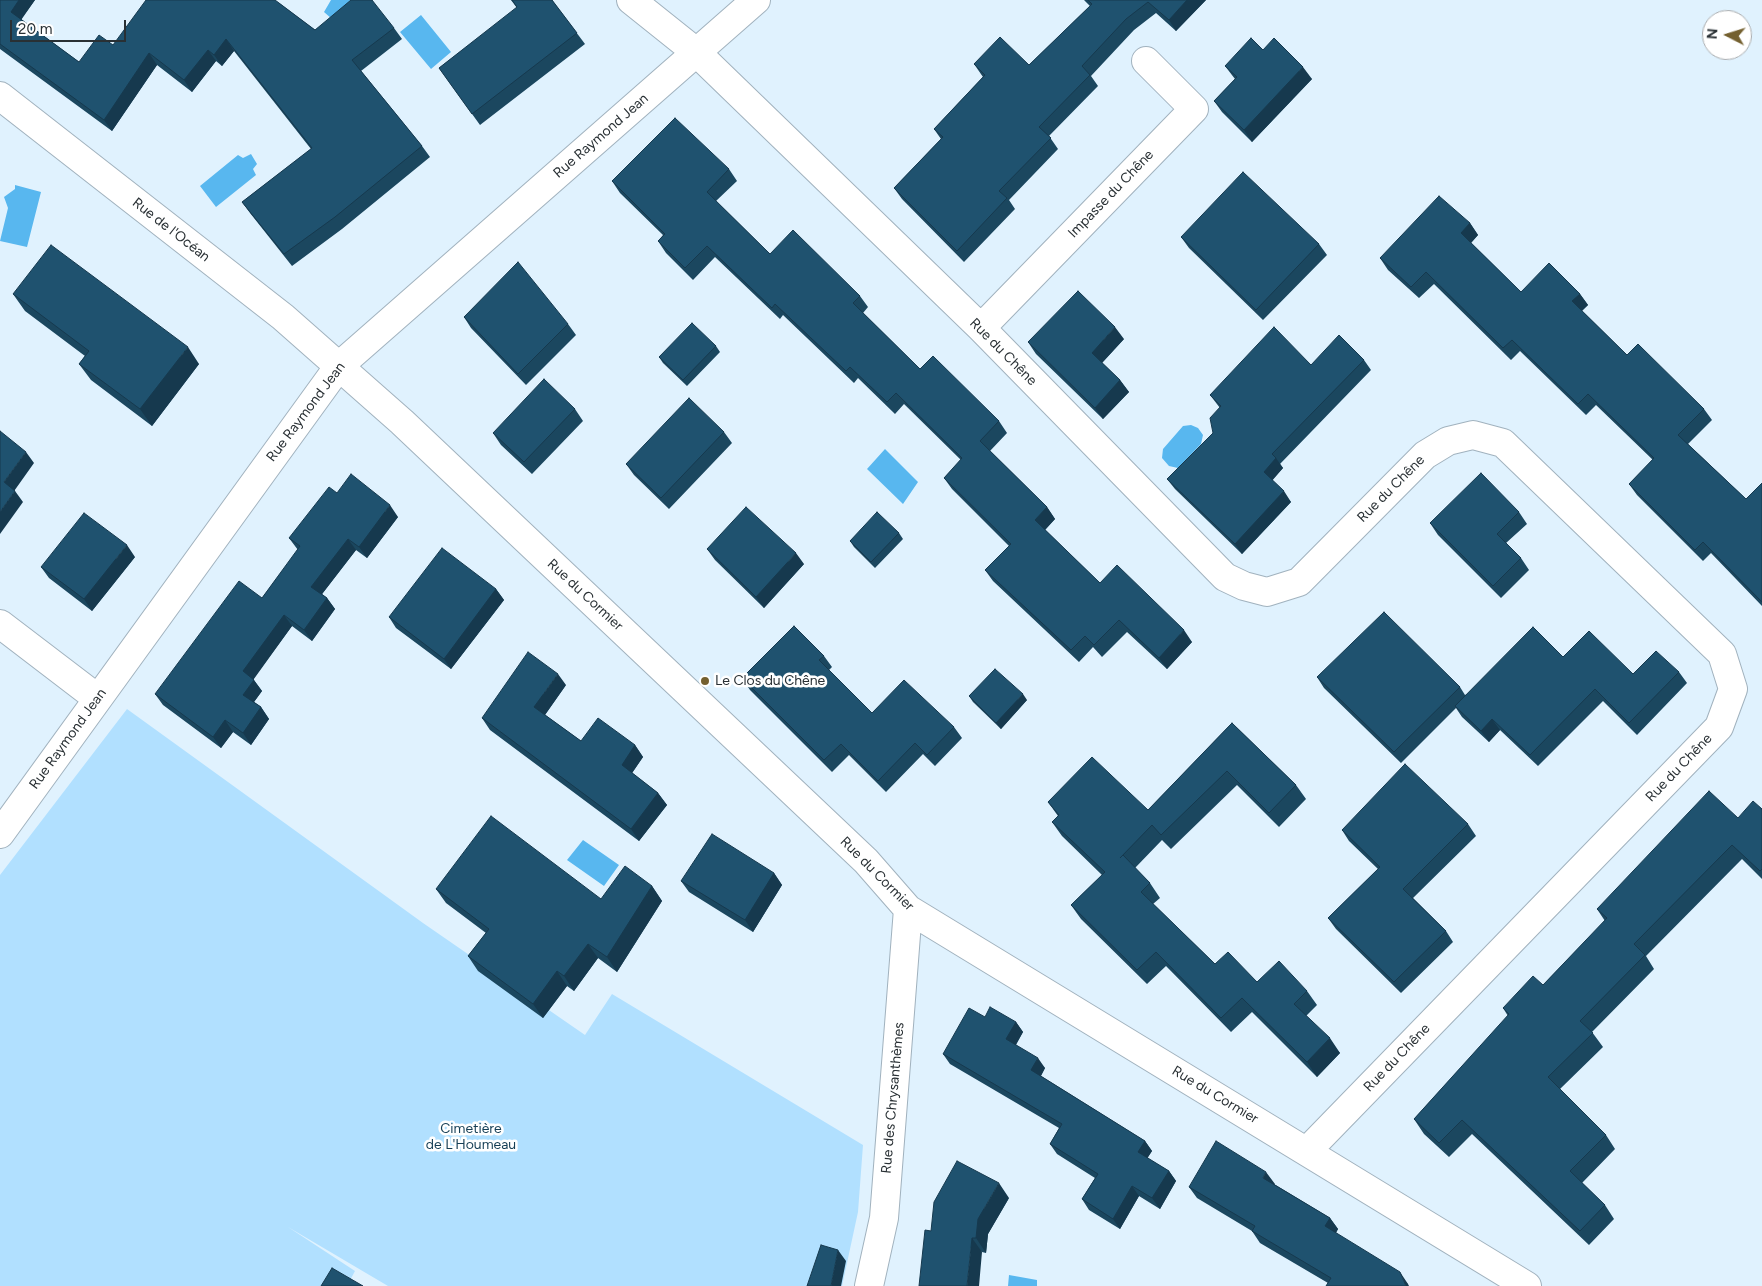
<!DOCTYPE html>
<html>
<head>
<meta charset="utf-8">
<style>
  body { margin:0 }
  #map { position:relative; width:1762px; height:1286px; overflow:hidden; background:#e0f2fe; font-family:Figtree,sans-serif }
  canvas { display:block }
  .north { position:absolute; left:1702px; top:10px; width:50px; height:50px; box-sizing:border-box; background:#fff; border:1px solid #a9acae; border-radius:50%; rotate:275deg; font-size:14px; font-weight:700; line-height:20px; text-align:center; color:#293034 }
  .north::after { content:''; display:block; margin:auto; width:18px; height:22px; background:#74602f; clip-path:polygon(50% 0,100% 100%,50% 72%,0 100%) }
  .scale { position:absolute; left:10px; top:20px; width:116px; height:22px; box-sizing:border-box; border:2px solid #293034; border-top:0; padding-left:6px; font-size:15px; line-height:18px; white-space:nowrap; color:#293034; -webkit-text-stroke:4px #fff; paint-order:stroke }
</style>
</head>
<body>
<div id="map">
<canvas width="1762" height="1286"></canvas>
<div class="north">N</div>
<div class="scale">20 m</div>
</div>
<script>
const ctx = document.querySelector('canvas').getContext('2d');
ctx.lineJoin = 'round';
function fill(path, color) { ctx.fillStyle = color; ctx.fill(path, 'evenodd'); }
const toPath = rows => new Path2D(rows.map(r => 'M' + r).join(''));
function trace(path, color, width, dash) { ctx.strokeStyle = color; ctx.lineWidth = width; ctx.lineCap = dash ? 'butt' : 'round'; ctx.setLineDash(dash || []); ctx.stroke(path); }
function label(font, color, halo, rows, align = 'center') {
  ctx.font = font + ' Figtree,sans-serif'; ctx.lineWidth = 5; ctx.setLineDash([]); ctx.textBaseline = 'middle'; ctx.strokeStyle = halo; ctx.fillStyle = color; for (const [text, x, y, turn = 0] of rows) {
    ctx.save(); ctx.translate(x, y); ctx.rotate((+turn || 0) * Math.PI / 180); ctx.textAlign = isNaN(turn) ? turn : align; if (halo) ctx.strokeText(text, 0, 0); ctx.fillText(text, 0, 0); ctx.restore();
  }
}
const green = toPath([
  [127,709,423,923,585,1035,612,994,863,1145,858,1212,842,1286,388,1286,288,1227,355,1271,347,1286,0,1286,0,875]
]);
const water = toPath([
  [331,0,360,0,340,26,324,12],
  [421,15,451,52,431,69,400,32],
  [251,154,257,164,253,169,256,175,216,207,200,186,238,155,243,158],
  [15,185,41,192,27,247,0,241,8,208,4,197,15,189],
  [1191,425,1198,428,1203,435,1201,444,1178,468,1169,466,1162,458,1163,449,1183,426],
  [885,449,918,482,903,504,867,469],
  [583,840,619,865,604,886,567,860],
  [1009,1275,1037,1280,1037,1286,1008,1286]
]);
const street = toPath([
  [631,0,696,52,981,328,1225,577,1244,586,1267,592,1299,582,1425,455,1448,441,1473,435,1503,443,1722,654,1733,689,1719,727,1307,1151],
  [0,96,283,317,402,422,866,861,908,909,1527,1286],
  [981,328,1194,109,1146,61],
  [0,624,97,698],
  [0,834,339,366,756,0],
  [869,1286,884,1218,908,909]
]);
const wall = toPath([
  [0,0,35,0,21,19,79,62,113,45,279,3,315,30,394,28,402,39,361,71,422,146,430,157,342,229,292,266,250,213,242,202,311,149,234,51,222,66,216,61,192,92,157,65,112,131,0,49],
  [511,0,552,0,585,44,480,125,439,68,517,8],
  [1084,0,1206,0,1176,31,1156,13,1134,30,1091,76,1098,86,1049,136,1058,149,1009,200,1015,209,964,262,902,199,894,188,941,139,934,129,983,77,974,64,1029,65,1090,6],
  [1263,50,1312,79,1252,142,1222,112,1214,101,1235,79,1225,66],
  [729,169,737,181,716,201,770,254,860,296,868,307,863,313,920,369,999,421,1007,433,990,451,1047,507,1055,519,1045,530,1100,583,1192,642,1167,669,1127,632,1102,657,1093,647,1079,662,993,581,985,570,1009,546,952,489,944,478,961,460,904,404,895,414,858,378,854,383,783,315,780,319,715,257,693,280,666,253,658,241,663,235,620,193,612,181],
  [1470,223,1478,235,1471,243,1521,292,1580,294,1588,305,1582,311,1627,355,1704,409,1712,420,1688,444,1746,499,1762,483,1762,606,1711,553,1703,561,1637,495,1629,484,1653,460,1596,405,1586,415,1520,351,1511,360,1434,284,1419,298,1388,270,1380,258],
  [1181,237,1319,244,1327,255,1263,320,1189,248],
  [13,294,199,364,152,426,91,380,79,364,85,356,25,311],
  [464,317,568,324,576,335,526,385,471,328],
  [1124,339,1102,363,1120,380,1129,392,1103,419,1036,354,1028,342],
  [716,346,720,352,687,386,663,363,659,357],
  [1364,360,1371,370,1280,464,1283,468,1272,480,1291,502,1242,554,1175,489,1167,479,1213,433,1220,408,1210,395,1311,365],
  [575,409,583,421,532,474,501,445,493,433],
  [724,432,732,443,669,509,634,475,626,464],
  [337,493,398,517,367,558,356,550,322,594,327,598,335,609,312,641,292,626,253,679,262,691,254,702,261,707,269,719,251,745,233,732,221,748,163,705,155,694,262,598,298,550,289,538],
  [1519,512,1527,524,1506,543,1521,558,1529,570,1501,598,1438,535,1430,523],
  [899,533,903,539,875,568,854,547,850,541],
  [707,549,804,564,764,608,715,560],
  [135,557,92,611,49,578,41,567],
  [496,589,504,600,451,669,396,628,389,617],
  [824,656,832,667,829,670,872,713,954,727,962,738,935,766,923,754,886,792,849,755,832,772,750,690,742,678],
  [1563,657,1633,674,1679,672,1687,683,1637,735,1603,701,1538,766,1500,730,1489,742,1462,717,1456,708,1401,763,1324,688,1317,677,1460,687,1465,695],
  [566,685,545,715,581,741,635,745,643,757,632,773,658,793,667,805,639,841,490,730,482,718],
  [969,696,1027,700,1001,729,973,702],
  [1232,723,1296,785,1306,799,1279,827,1237,785,1171,849,1162,840,1135,868,1150,883,1160,898,1153,904,1215,964,1257,982,1307,991,1317,1005,1306,1016,1340,1053,1317,1077,1252,1012,1231,1032,1166,966,1147,984,1081,919,1071,905,1102,875,1062,836,1052,822,1058,816,1048,802,1148,810],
  [1762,809,1762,879,1742,859,1646,956,1654,969,1592,1032,1603,1047,1560,1089,1606,1135,1615,1149,1582,1183,1605,1205,1614,1219,1589,1245,1472,1134,1449,1157,1424,1134,1414,1119,1508,1016,1503,1008,1543,985,1605,921,1597,909,1738,818],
  [1468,824,1476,836,1413,898,1446,931,1453,942,1401,993,1336,929,1328,918,1378,869,1349,841,1342,830],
  [774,873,782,885,753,932,689,892,681,881],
  [652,886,662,901,617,972,598,958,574,991,567,986,543,1018,478,971,468,956,486,933,446,903,436,889,601,899],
  [985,1017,1016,1022,1023,1032,1016,1045,1045,1068,1041,1076,1145,1141,1152,1151,1147,1158,1169,1171,1176,1181,1160,1209,1139,1196,1120,1229,1089,1210,1082,1199,1095,1178,1057,1154,1050,1144,1059,1128,950,1064,943,1054],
  [1274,1184,1330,1218,1338,1229,1336,1233,1408,1284,1328,1283,1260,1243,1252,1231,1197,1198,1189,1187,1275,1184],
  [1009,1198,988,1234,986,1253,982,1252,931,1231]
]);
const shadedWall = toPath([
  [19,0,35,0,19,23,11,12],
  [1187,0,1206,0,1176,31,1169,20],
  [226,39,234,51,222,66,214,55],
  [208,50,216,61,192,92,184,80],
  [149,53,157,65,112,131,104,120],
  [1303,67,1312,79,1252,142,1244,130],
  [1470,223,1478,235,1469,245,1461,233],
  [1580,294,1588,305,1580,312,1572,301],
  [1115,327,1124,339,1100,365,1092,353],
  [188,347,199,364,152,426,140,409],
  [1120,380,1129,392,1103,419,1095,408],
  [26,452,34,463,12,494,4,482],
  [1276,458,1283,468,1271,482,1264,472],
  [15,491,23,502,0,534,0,512],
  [1284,491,1291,502,1242,554,1235,544],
  [390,505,398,517,367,558,359,547],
  [1047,507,1055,519,1043,532,1035,520],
  [348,539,356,550,319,598,311,587],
  [127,545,135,557,92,611,84,599],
  [796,553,804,564,764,608,756,597],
  [496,589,504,600,451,669,444,659],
  [327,598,335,609,312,641,304,630],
  [284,615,292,626,251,683,243,671],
  [1184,630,1192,642,1167,669,1159,658],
  [558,674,566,685,542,719,534,707],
  [254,680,262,691,251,706,243,695],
  [1023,694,1027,700,1001,729,996,723],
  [261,707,269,719,251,745,243,733],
  [1492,719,1500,730,1489,742,1481,731],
  [225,720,233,732,221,748,213,737],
  [635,745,643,757,630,776,622,765],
  [658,793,667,805,639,841,631,829],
  [774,873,782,885,753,932,745,920],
  [652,886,662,901,617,972,607,957],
  [588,944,598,958,574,991,564,976],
  [557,971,567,986,543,1018,533,1004],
  [1016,1022,1023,1032,1013,1049,1006,1039],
  [1330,1038,1340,1053,1317,1077,1307,1062],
  [1038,1058,1045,1068,1038,1081,1031,1070],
  [1145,1141,1152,1151,1145,1162,1138,1152],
  [1169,1171,1176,1181,1160,1209,1152,1198],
  [1266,1172,1275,1184,1271,1189,1263,1178],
  [999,1183,1009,1198,988,1234,986,1253,976,1238,978,1219],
  [1132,1186,1139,1196,1120,1229,1113,1219],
  [1330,1218,1338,1229,1333,1237,1325,1226],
  [972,1238,982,1252,979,1286,967,1286],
  [838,1250,846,1261,841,1286,831,1286],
  [1400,1272,1408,1284,1409,1286,1406,1286]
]);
const building = toPath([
  [0,0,19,0,11,12,79,62,99,35,113,45,146,0,275,0,315,30,351,0,372,0,394,28,352,60,422,146,335,217,284,254,242,202,312,148,226,39,214,55,208,50,184,80,149,53,104,120,0,44,0,0],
  [512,0,552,0,577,33,472,114,439,68,517,7,512,0],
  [1088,0,1187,0,1169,20,1148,2,1126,19,1082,66,1090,75,1039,127,1051,138,999,191,1007,198,957,251,894,188,943,137,934,129,985,75,974,64,1000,37,1029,65,1092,4,1088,0],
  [1251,38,1263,50,1274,38,1303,67,1244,130,1214,101,1237,77,1225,66,1251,38],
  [675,118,729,169,707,192,770,254,793,230,860,296,853,303,920,369,933,356,999,421,980,441,1047,507,1035,520,1100,583,1117,565,1184,630,1159,658,1119,620,1094,645,1085,636,1071,650,985,570,1011,544,944,478,962,458,896,393,887,402,850,367,846,371,775,304,772,308,707,246,685,268,658,241,665,234,612,181,675,118],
  [1243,172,1319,244,1256,310,1181,237,1243,172],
  [1439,196,1470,223,1461,233,1521,292,1549,263,1580,294,1572,301,1627,355,1638,344,1704,409,1678,435,1746,499,1762,483,1762,602,1703,542,1695,550,1629,484,1654,458,1588,394,1578,404,1512,340,1503,348,1426,272,1411,287,1380,258,1439,196],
  [51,245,188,347,140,409,79,364,89,351,13,294,51,245],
  [518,262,568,324,518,374,464,317,518,262],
  [1078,291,1115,327,1092,353,1120,380,1095,408,1028,342,1078,291],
  [692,323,716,346,683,380,659,357,692,323],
  [1274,327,1311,365,1339,335,1364,360,1272,454,1276,458,1264,472,1284,491,1235,544,1167,479,1213,433,1210,418,1221,406,1210,395,1274,327],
  [544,379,575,409,524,462,493,433,544,379],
  [689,398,724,432,661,498,626,464,689,398],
  [0,431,26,452,4,482,15,491,0,512,0,431],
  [1481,473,1519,512,1497,534,1521,558,1493,586,1430,523,1481,473],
  [351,474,390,505,359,547,348,539,311,587,327,598,304,630,284,615,243,671,254,680,243,695,261,707,243,733,225,720,213,737,155,694,239,581,262,598,300,546,289,538,329,487,337,493,351,474],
  [746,507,796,553,756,597,707,549,746,507],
  [877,512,899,533,871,562,850,541,877,512],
  [84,513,127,545,84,599,41,567,84,513],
  [442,548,496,589,444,659,389,617,442,548],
  [1384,612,1460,687,1394,752,1317,677,1384,612],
  [794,626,824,656,819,660,872,713,904,680,954,727,927,755,915,743,878,781,841,744,824,760,742,678,794,626],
  [1533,627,1563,657,1589,631,1633,674,1656,651,1679,672,1629,723,1595,689,1530,755,1492,719,1481,731,1455,706,1533,627],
  [528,652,558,674,534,707,581,741,598,718,635,745,622,765,658,793,631,829,482,718,528,652],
  [995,669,1023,694,996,723,969,696,995,669],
  [1232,723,1296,785,1269,813,1227,771,1161,835,1152,825,1120,858,1123,855,1150,883,1141,892,1215,964,1228,952,1257,982,1279,961,1307,991,1294,1004,1330,1038,1307,1062,1242,998,1221,1018,1156,952,1137,970,1071,905,1105,872,1052,822,1059,815,1048,802,1092,757,1148,810,1232,723],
  [1405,764,1468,824,1403,889,1446,931,1394,982,1328,918,1380,867,1342,830,1405,764],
  [1709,791,1738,818,1753,801,1762,809,1762,869,1760,871,1732,845,1634,944,1645,955,1580,1021,1593,1033,1548,1077,1606,1135,1570,1171,1605,1205,1580,1231,1462,1120,1439,1143,1414,1119,1509,1014,1503,1008,1533,976,1543,985,1607,918,1597,909,1709,791],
  [491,816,601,899,625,866,652,886,607,957,588,944,564,976,557,971,533,1004,468,956,489,929,436,889,491,816],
  [712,834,774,873,745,920,681,881,712,834],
  [990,1007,1016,1022,1006,1039,1038,1058,1031,1070,1145,1141,1138,1152,1169,1171,1152,1198,1132,1186,1113,1219,1082,1199,1098,1174,1050,1144,1062,1124,943,1054,969,1008,985,1017,990,1007],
  [1216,1141,1266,1172,1263,1178,1330,1218,1325,1226,1400,1272,1406,1286,1326,1286,1331,1278,1252,1231,1255,1226,1189,1187,1216,1141],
  [957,1161,999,1183,978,1219,976,1238,972,1238,967,1286,919,1286,925,1230,931,1231,934,1202,957,1161],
  [821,1245,838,1250,831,1286,807,1286,821,1245],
  [332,1268,363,1286,321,1286,332,1268]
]);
const markers = [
  [705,681,5,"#74602f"]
];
const streetNames = [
  ["Rue Raymond Jean",601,136,-41],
  ["Impasse du Chêne",1111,194,-46],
  ["Rue de l'Océan",171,230,38],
  ["Rue du Chêne",1003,352,45],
  ["Rue Raymond Jean",306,412,-53],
  ["Rue du Chêne",1391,489,-45],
  ["Rue du Cormier",585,595,43],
  ["Rue Raymond Jean",68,739,-54],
  ["Rue du Chêne",1679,768,-46],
  ["Rue du Cormier",877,874,45],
  ["Rue du Chêne",1397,1058,-46],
  ["Rue du Cormier",1215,1095,31],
  ["Rue des Chrysanthèmes",893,1098,-85]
];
const poiNames = [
  ["Le Clos du Chêne",715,681]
];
const parkNames = [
  ["Cimetière",471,1129],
  ["de L'Houmeau",471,1145]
];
fill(green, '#b1e0ff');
fill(water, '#58b7ef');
trace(street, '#a1b2be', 30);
trace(street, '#fff', 28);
fill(wall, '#1b475f');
fill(shadedWall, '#16394e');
fill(building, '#1f526f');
trace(building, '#16394e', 1);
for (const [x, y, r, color] of markers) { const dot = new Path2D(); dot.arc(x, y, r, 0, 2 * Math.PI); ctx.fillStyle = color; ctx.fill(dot); trace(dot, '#fff', 2); }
label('14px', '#293034', '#fff', streetNames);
label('14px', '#293034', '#fff', poiNames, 'left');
label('14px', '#153e55', '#fff', parkNames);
</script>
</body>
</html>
